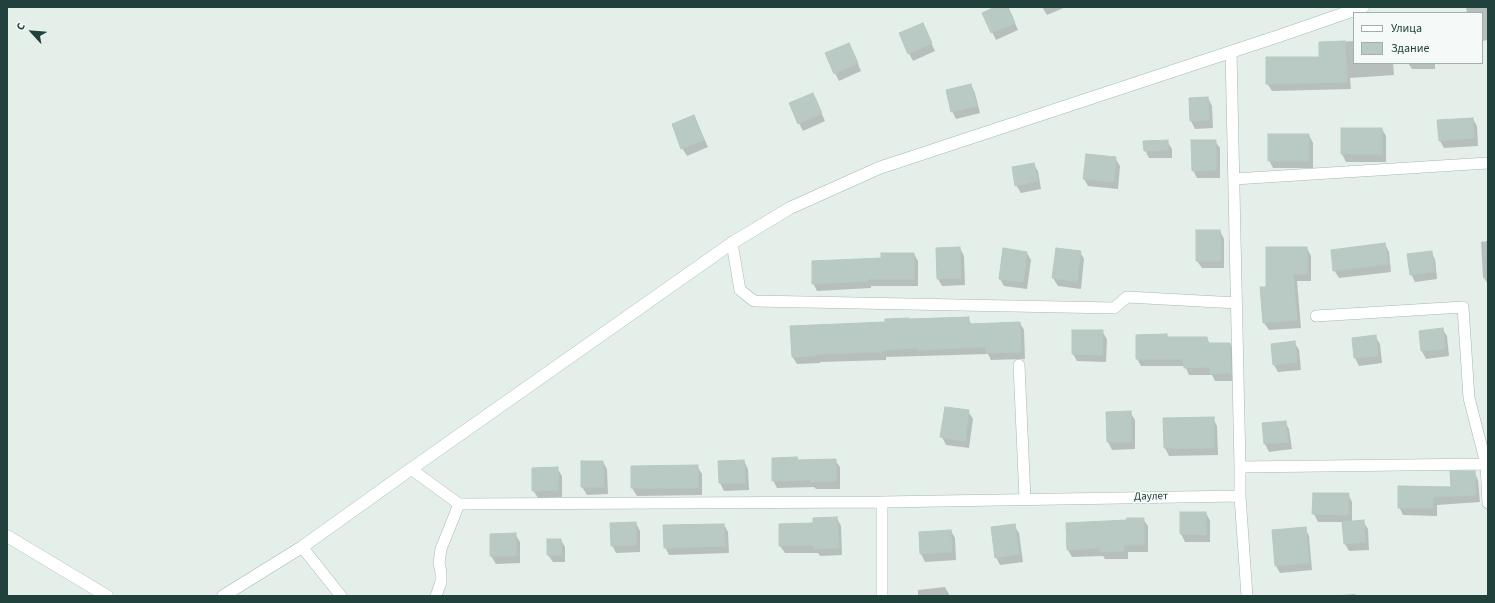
<!DOCTYPE html>
<html>
<head>
<meta charset="utf-8">
<style>
  body { margin:0 }
  #map { position:relative; width:1495px; height:603px; overflow:hidden; background:#e4efea; font-family:"Source Sans 3",sans-serif }
  canvas { display:block }
  .frame { position:absolute; inset:0; border:8px solid #21423c; pointer-events:none }
  .legend { position:absolute; left:1353px; top:12px; width:130px; height:52px; box-sizing:border-box; background:#f5faf8; border:1px solid #a0b0ad; margin:0; padding:5px 7px; list-style:none; font-size:12px; color:#21423c }
  .legend li { display:flex; align-items:center; gap:8px; height:20px }
  .legend b { width:20px; border:1px solid #a0b0ad }
  .north { position:absolute; left:12px; top:12px; width:40px; height:40px; -webkit-text-stroke:3px #f5faf8; paint-order:stroke; rotate:296deg; font-size:11px; font-weight:700; line-height:16px; text-align:center; color:#21423c }
  .north::after { content:''; display:block; margin:auto; width:14px; height:18px; background:#21423c; clip-path:polygon(50% 0,100% 100%,50% 72%,0 100%) }
</style>
</head>
<body>
<div id="map">
<canvas width="1495" height="603"></canvas>
<div class="frame"></div>
<ul class="legend">
<li><b style="height:5px;background:#fff"></b>Улица</li>
<li><b style="height:11px;background:#b9cac4"></b>Здание</li>
</ul>
<div class="north">С</div>
</div>
<script>
const ctx = document.querySelector('canvas').getContext('2d');
ctx.lineJoin = 'round';
function fill(path, color) { ctx.fillStyle = color; ctx.fill(path, 'evenodd'); }
const toPath = rows => new Path2D(rows.map(r => 'M' + r).join(''));
function trace(path, color, width, dash) { ctx.strokeStyle = color; ctx.lineWidth = width; ctx.lineCap = dash ? 'butt' : 'round'; ctx.setLineDash(dash || []); ctx.stroke(path); }
function label(font, color, halo, rows, align = 'center') {
  ctx.font = font + ' "Source Sans 3",sans-serif'; ctx.lineWidth = 3.5; ctx.setLineDash([]); ctx.textBaseline = 'middle'; ctx.strokeStyle = halo; ctx.fillStyle = color; for (const [text, x, y, turn = 0] of rows) {
    ctx.save(); ctx.translate(x, y); ctx.rotate((+turn || 0) * Math.PI / 180); ctx.textAlign = isNaN(turn) ? turn : align; if (halo) ctx.strokeText(text, 0, 0); ctx.fillText(text, 0, 0); ctx.restore();
  }
}
const shadow = toPath([
  [997,7,1008,7,1018,30,996,40,983,13],
  [1042,7,1066,7,1047,15],
  [1466,7,1488,7,1488,40,1482,41,1482,13,1467,13],
  [922,24,935,51,913,61,909,53],
  [1354,41,1354,63,1393,63,1394,75,1350,78,1351,89,1272,91,1267,83,1320,58,1320,43],
  [853,52,861,71,839,81,835,73],
  [1408,63,1435,63,1435,69,1412,69],
  [971,85,975,93,980,113,956,119,952,111],
  [813,94,825,121,803,131,799,123],
  [1208,98,1212,106,1213,128,1195,129,1191,121,1190,99],
  [694,116,708,147,687,156,682,148],
  [1473,119,1477,126,1478,146,1444,148,1440,141],
  [1382,129,1386,136,1386,162,1346,162,1342,154],
  [1309,135,1313,143,1313,168,1273,168,1269,160],
  [1167,141,1172,149,1172,158,1149,158,1145,150],
  [1215,141,1220,148,1220,178,1197,178,1193,170],
  [1115,158,1120,166,1118,189,1088,186,1084,179],
  [1033,164,1038,171,1041,189,1021,193,1016,185],
  [1220,231,1224,239,1224,268,1202,268,1197,261],
  [1488,241,1488,284,1483,277,1481,242],
  [1385,244,1389,252,1391,272,1339,278,1334,270],
  [960,248,964,256,965,285,942,286,938,279],
  [1307,248,1311,256,1311,281,1297,281,1301,328,1269,330,1264,323,1261,288,1267,288],
  [1080,252,1084,259,1081,289,1058,286,1053,278],
  [1431,252,1435,259,1437,279,1415,282,1411,274],
  [1027,253,1031,260,1027,289,1004,286,1000,279],
  [914,254,918,261,918,286,871,286,871,288,817,291,813,283,882,259],
  [968,318,972,325,1020,323,1024,330,1025,359,991,360,988,354,886,357,886,360,820,362,820,363,797,364,792,356,886,323],
  [1442,329,1447,336,1449,356,1426,359,1422,351,1420,331],
  [1102,331,1107,339,1106,362,1077,361,1073,354],
  [1166,335,1168,338,1207,338,1210,344,1230,344,1234,351,1235,381,1215,381,1212,375,1189,375,1185,366,1141,366,1137,359],
  [1375,336,1380,344,1382,363,1359,366,1355,358,1353,338],
  [1294,342,1299,350,1301,370,1278,372,1274,365],
  [946,408,968,411,973,419,969,448,946,445,942,437],
  [1130,412,1135,420,1135,449,1112,450,1108,442,1107,413],
  [1213,418,1217,426,1218,455,1169,456,1165,448,1164,419],
  [1285,422,1289,429,1292,449,1269,452,1265,444,1263,424],
  [835,460,840,467,840,489,816,489,814,487,777,488,773,480,798,461],
  [744,461,748,469,749,490,724,491,720,483,719,462],
  [582,462,603,462,607,469,608,494,587,495,582,487],
  [697,466,702,474,702,495,637,496,632,488,632,467],
  [557,468,562,476,562,497,538,498,533,490],
  [1474,472,1478,480,1480,502,1437,505,1437,516,1403,515,1399,507,1452,488],
  [1314,494,1348,494,1352,502,1352,522,1363,521,1368,529,1369,550,1349,551,1345,544,1343,522,1318,522,1314,514],
  [1181,513,1206,513,1210,521,1210,542,1185,542,1181,534],
  [837,518,841,526,842,555,820,556,818,553,785,553,780,546,814,524],
  [1143,519,1148,526,1148,552,1128,552,1128,559,1105,559,1103,556,1072,557,1068,550,1128,521],
  [636,523,640,531,640,552,616,553,612,545],
  [724,525,728,532,729,553,669,555,665,547],
  [1014,525,1019,533,1023,562,1000,565,996,557],
  [1305,528,1309,536,1312,570,1280,573,1276,566],
  [951,531,955,538,956,560,925,562,921,554,920,533],
  [515,534,520,542,520,563,496,564,491,556,491,535],
  [561,540,565,547,565,562,553,562,548,555],
  [945,587,950,596,918,596,918,590],
  [1355,594,1356,596,1328,596]
]);
const building = toPath([
  [995,7,1008,7,1015,23,991,33,982,13,995,7],
  [923,23,932,43,908,54,899,33,923,23],
  [1345,41,1347,82,1266,84,1266,57,1319,57,1319,42,1345,41],
  [849,43,858,63,834,74,825,53,849,43],
  [971,84,977,106,951,112,946,90,971,84],
  [813,93,822,113,798,124,789,103,813,93],
  [1208,97,1209,120,1190,121,1189,98,1208,97],
  [694,115,704,140,681,149,672,124,694,115],
  [1473,118,1474,138,1439,141,1437,120,1473,118],
  [1341,128,1382,128,1382,154,1341,154,1341,128],
  [1268,134,1309,134,1309,161,1268,161,1268,134],
  [1168,140,1168,150,1144,151,1143,141,1168,140],
  [1191,140,1216,140,1216,170,1192,171,1191,140],
  [1086,154,1116,157,1114,182,1083,179,1086,154],
  [1034,163,1038,181,1015,186,1012,167,1034,163],
  [1196,230,1220,230,1221,261,1196,261,1196,230],
  [1385,243,1388,264,1333,271,1331,250,1385,243],
  [960,247,961,278,937,279,936,248,960,247],
  [1266,247,1307,247,1307,274,1293,274,1297,320,1263,323,1260,287,1266,287,1266,247],
  [1003,248,1027,252,1023,282,999,279,1003,248],
  [1056,248,1081,251,1077,282,1052,278,1056,248],
  [1432,251,1434,272,1410,275,1407,254,1432,251],
  [881,253,914,253,914,279,868,279,868,281,812,284,812,261,881,258,881,253],
  [969,317,969,324,1020,322,1021,352,986,353,986,347,918,350,918,348,882,350,882,352,816,354,816,356,792,357,790,326,885,322,885,319,909,318,909,319,969,317],
  [1443,328,1445,349,1421,351,1419,331,1443,328],
  [1072,330,1103,330,1102,355,1072,354,1072,330],
  [1167,334,1167,337,1207,337,1208,343,1230,343,1231,373,1210,374,1210,367,1184,368,1183,359,1136,359,1136,335,1167,334],
  [1376,335,1378,356,1354,358,1352,338,1376,335],
  [1295,341,1297,362,1273,365,1271,344,1295,341],
  [945,407,969,410,965,441,940,437,945,407],
  [1131,411,1131,442,1107,442,1106,412,1131,411],
  [1214,417,1214,448,1164,448,1163,418,1214,417],
  [1286,421,1288,442,1264,444,1262,423,1286,421],
  [797,457,798,460,836,459,836,481,810,482,810,480,772,481,772,458,797,457],
  [744,460,745,483,719,483,718,461,744,460],
  [581,461,603,461,604,487,581,487,581,461],
  [698,465,698,488,631,488,631,466,698,465],
  [558,467,558,490,532,491,532,468,558,467],
  [1450,471,1475,471,1476,495,1433,497,1433,508,1398,508,1398,486,1451,487,1450,471],
  [1313,493,1349,493,1348,515,1312,514,1313,493],
  [1180,512,1206,512,1206,535,1180,534,1180,512],
  [837,517,839,548,814,549,814,545,779,546,779,524,813,523,813,518,837,517],
  [1127,518,1144,518,1144,545,1124,545,1124,551,1100,552,1100,548,1067,550,1066,523,1127,520,1127,518],
  [1364,520,1365,542,1344,544,1342,522,1364,520],
  [636,522,636,545,611,546,610,523,636,522],
  [724,524,725,546,664,548,663,525,724,524],
  [1015,524,1019,554,995,558,991,527,1015,524],
  [1306,527,1309,563,1275,566,1272,530,1306,527],
  [951,530,952,552,920,554,919,532,951,530],
  [516,533,516,556,490,556,490,534,516,533],
  [547,539,561,539,562,555,547,555,547,539]
]);
const street = toPath([
  [1231,52,1240,467],
  [1234,179,1488,163],
  [732,243,740,290,754,301,1114,308,1127,297,1237,303],
  [1019,365,1025,499],
  [1488,464,1486,464,1488,503],
  [411,469,459,504,882,502],
  [1240,496,1247,596],
  [302,547,341,596],
  [436,596,441,582,441,572,439,563,441,549,459,504],
  [882,596,882,502,1240,496,1240,467,1486,464,1469,398,1463,307,1316,316]
]);
const secondary = toPath([
  [7,536,107,596],
  [223,596,302,547,411,469,732,243,790,208,879,168,1279,36,1363,7]
]);
const streetNames = [
  ["Даулет",1151,497,-1]
];
fill(shadow, '#0003');
fill(building, '#b9cac4');
trace(building, '#b5c9c2', 1);
trace(street, '#a6b8b2', 12);
trace(secondary, '#a1bbb4', 13);
trace(street, '#fff', 11);
trace(secondary, '#fff', 12);
label('11px', '#21423c', '#f5faf8', streetNames);
</script>
</body>
</html>
